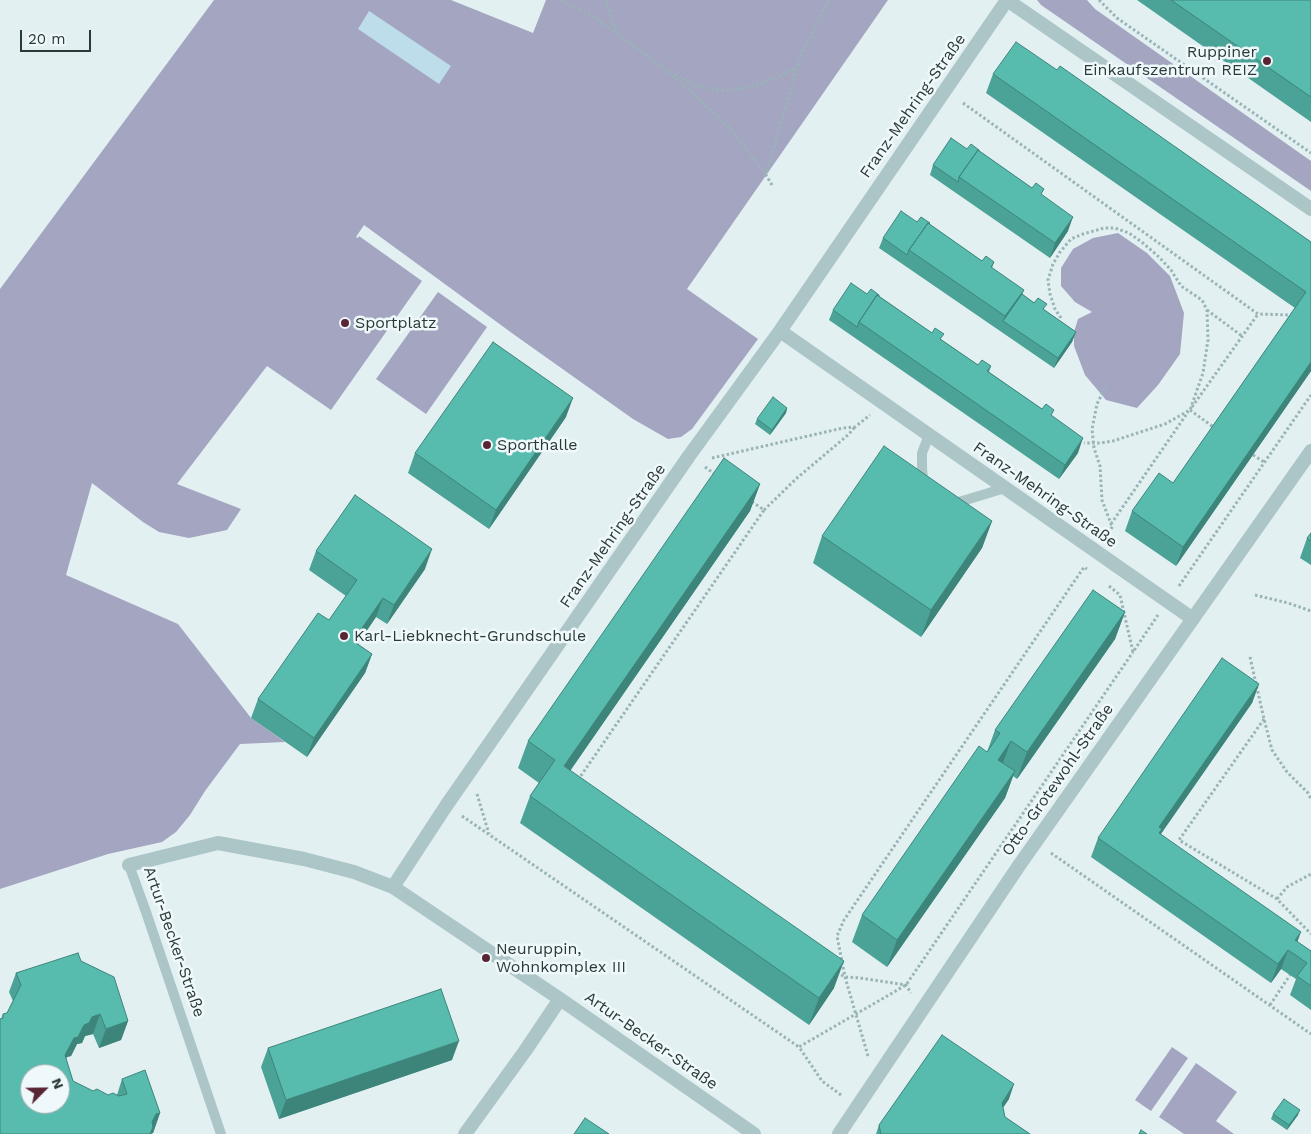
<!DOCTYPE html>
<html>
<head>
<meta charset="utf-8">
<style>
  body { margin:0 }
  #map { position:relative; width:1311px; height:1134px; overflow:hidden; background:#e3f0f2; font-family:"Work Sans",sans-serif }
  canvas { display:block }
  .north { position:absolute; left:20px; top:1064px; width:50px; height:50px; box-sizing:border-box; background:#eff8fa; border:1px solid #a1acad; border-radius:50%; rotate:67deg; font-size:14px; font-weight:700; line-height:20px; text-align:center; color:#2c3939 }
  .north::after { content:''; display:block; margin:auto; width:18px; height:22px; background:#582535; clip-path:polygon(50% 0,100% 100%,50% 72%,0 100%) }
  .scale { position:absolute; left:20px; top:30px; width:71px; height:22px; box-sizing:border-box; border:2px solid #2c3939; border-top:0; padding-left:6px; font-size:15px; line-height:18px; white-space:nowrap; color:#2c3939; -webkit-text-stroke:4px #eff8fa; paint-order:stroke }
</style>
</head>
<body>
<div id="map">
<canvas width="1311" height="1134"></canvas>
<div class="north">N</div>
<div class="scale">20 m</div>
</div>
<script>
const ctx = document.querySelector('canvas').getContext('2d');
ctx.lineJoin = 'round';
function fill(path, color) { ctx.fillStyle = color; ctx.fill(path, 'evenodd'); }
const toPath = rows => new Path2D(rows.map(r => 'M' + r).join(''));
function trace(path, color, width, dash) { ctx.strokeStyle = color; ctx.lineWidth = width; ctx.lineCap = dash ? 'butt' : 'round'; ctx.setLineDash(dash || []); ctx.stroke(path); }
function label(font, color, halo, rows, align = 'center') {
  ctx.font = font + ' "Work Sans",sans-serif'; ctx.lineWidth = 5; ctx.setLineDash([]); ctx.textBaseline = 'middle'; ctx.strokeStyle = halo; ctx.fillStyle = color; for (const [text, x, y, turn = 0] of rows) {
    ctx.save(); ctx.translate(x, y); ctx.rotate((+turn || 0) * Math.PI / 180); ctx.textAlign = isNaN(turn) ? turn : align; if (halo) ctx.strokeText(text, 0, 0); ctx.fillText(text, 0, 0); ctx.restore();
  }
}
const green = toPath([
  [214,0,451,0,533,33,546,0,888,0,687,289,758,339,692,429,681,437,668,439,633,419,516,336,364,225,356,237,358,238,359,236,422,281,331,410,267,366,177,484,241,509,227,530,189,538,159,532,143,522,92,483,66,575,178,624,251,718,285,742,240,744,205,791,190,815,176,832,162,842,108,854,0,889,0,289],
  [1037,0,1087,0,1095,9,1311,161,1311,191,1041,5],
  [1118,233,1147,253,1170,276,1184,313,1180,354,1158,385,1137,408,1106,400,1085,375,1074,346,1074,332,1078,319,1092,312,1075,302,1061,286,1061,268,1073,249,1093,238],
  [438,292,487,327,426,414,376,379],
  [1172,1047,1188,1058,1151,1111,1135,1100],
  [1196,1063,1237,1092,1216,1121,1234,1134,1184,1134,1159,1117]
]);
const sand = toPath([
  [369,11,451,66,439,84,358,29]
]);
const path = toPath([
  [561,0,593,16,669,72,728,126,766,175],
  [606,0,612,22,617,32],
  [1099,0,1117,18,1311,153],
  [675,74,694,85,721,91,746,88,771,80,796,68],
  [963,103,1258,314,1292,315],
  [772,185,766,175,797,68,803,51,829,0],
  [1207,310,1242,336],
  [1061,318,1055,309,1050,294,1048,280,1053,264,1060,252,1071,239,1083,234,1104,228,1115,228,1129,233,1143,243,1159,257,1171,270,1181,286,1202,300,1207,310,1208,340,1203,373,1190,410,1165,424,1113,441,1100,443,1084,443],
  [1105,388,1097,404,1092,429,1094,448,1100,466,1102,500,1111,524,1113,526,1105,537],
  [1192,407,1258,314],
  [1190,410,1216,429],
  [1253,455,1264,462],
  [712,458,843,428,855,427,870,415],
  [705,467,716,475],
  [764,510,797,478,848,435,855,427],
  [1111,524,1188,412],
  [1109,586,1120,595,1133,652,1158,615],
  [1179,586,1311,395],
  [1255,595,1288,603,1311,611],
  [1250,657,1264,719,1272,750,1287,772,1308,793,1311,799],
  [1264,719,1179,840,1277,899,1311,934],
  [578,780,764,510,751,501],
  [477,794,489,834],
  [462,816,799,1047],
  [1051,853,1311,1034],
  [1277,899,1287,887,1311,874],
  [837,972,845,977,860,978,906,985,911,993],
  [1270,1005,1290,975],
  [868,1056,845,977,837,936,844,920,1084,567,1087,569],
  [841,1095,822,1081,799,1047,906,985,1133,652]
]);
const service = toPath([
  [925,485,923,481,922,467,922,453,929,435],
  [950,502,958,502,969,499,1005,488],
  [129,865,146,912,221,1134]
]);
const minor = toPath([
  [1007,0,1311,209],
  [780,331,1193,619],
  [129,865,218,843,304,859,354,872,393,887,560,999,754,1134],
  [393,887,446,806,689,456,780,331,1007,0],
  [465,1134,525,1051,560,999],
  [839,1134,1018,867,1311,451]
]);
const wall = toPath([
  [1137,0,1311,0,1311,122],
  [1057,70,1311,242,1311,371,1176,566,1125,531,1132,511,1173,483,1295,308,986,93,993,74],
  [967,149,979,151,1042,195,1068,231,1050,258,930,175,933,165],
  [917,222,929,224,982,261,994,262,992,268,1022,294,1076,332,1072,342,1054,368,879,248,883,238],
  [867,294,879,296,978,365,991,366,989,372,1052,416,1078,453,1059,479,829,320,833,310],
  [787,408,786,413,770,435,755,424,757,419],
  [566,417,489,529,408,473,415,453],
  [760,484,750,511,570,771,834,988,809,1025,520,823,530,796,539,783,518,768,528,741],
  [992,521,982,548,921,637,813,563,822,536],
  [1311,533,1311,565,1300,558,1307,538],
  [316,551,425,569,387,624,376,617,358,644,372,654,365,673,307,757,251,718,258,699,329,620,346,596,309,570],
  [1125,612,1115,639,1017,779,1013,776,1005,798,887,967,852,942,862,915,987,752,995,730],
  [1259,684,1252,703,1161,834,1297,942,1311,951,1311,1010,1290,995,1296,979,1281,969,1271,983,1091,857,1098,838],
  [81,961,128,1021,121,1040,99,1048,93,1034,85,1036,82,1043,77,1044,71,1056,67,1057,66,1059,73,1081,93,1091,108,1095,117,1095,122,1079,160,1113,153,1133,151,1134,0,1134,1,1019,3,1014,7,1013,13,1001,9,992,16,973],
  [268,1048,452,1060,279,1119,261,1067],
  [1009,1099,1003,1108,1005,1117,1030,1134,876,1134,879,1125],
  [1273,1114,1298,1115,1287,1130,1271,1119]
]);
const shadedWall = toPath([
  [1073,217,1068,231,1050,258,1055,243],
  [1024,290,1018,304,1003,321,1005,316],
  [1076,332,1072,342,1054,368,1058,358],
  [1311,362,1311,371,1176,566,1183,547],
  [573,398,566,417,489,529,496,510],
  [787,408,786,413,770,435,772,430],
  [1083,438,1078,453,1059,479,1065,465],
  [760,484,750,511,554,794,564,766],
  [992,521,982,548,921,637,931,610],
  [432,549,425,569,387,624,394,605],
  [383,598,376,617,346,660,353,641],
  [1125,612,1115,639,1017,779,1027,752],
  [372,654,365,673,307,757,314,738],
  [1259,684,1252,703,1160,835,1159,827],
  [1011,741,1001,768,998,760],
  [1015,771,1005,798,887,967,897,940],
  [1301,932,1294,951,1295,940],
  [1288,950,1281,969,1271,983,1278,964],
  [844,961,834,988,809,1025,819,998],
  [100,1014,93,1034,85,1036,82,1043,77,1044,71,1056,67,1057,58,1074,65,1055,74,1038,84,1025,92,1017],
  [128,1021,121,1040,99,1048,106,1029],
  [459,1041,452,1060,279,1119,286,1100],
  [1014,1084,1009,1099,996,1117,1002,1103],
  [1300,1110,1298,1115,1287,1130,1289,1125],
  [160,1113,153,1133,150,1134,152,1122,156,1114]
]);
const building = toPath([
  [1171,0,1311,0,1311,97,1171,0],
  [1016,42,1057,70,1060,66,1311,242,1311,362,1183,547,1132,511,1159,473,1173,483,1306,292,993,74,1016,42],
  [951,138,967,149,971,144,979,150,979,151,978,150,959,177,958,182,933,165,951,138],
  [978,150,1032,188,1036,183,1044,189,1041,194,1073,217,1055,243,959,177,978,150],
  [901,211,917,222,921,217,930,223,929,224,928,223,909,250,907,255,883,238,901,211],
  [928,223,982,261,986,256,994,262,991,267,1024,290,1005,316,909,250,928,223],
  [851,283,867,294,871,289,879,295,879,296,877,295,859,322,857,327,833,310,851,283],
  [1022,294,1034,303,1038,298,1047,304,1043,309,1076,332,1058,358,1003,321,1022,294],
  [877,295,932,333,935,328,944,334,940,339,978,365,982,360,991,366,987,371,1042,409,1046,404,1054,410,1051,415,1083,438,1065,465,859,322,877,295],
  [493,342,573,398,496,510,415,453,493,342],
  [773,397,787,408,772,430,757,419,773,397],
  [884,446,992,521,931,610,822,536,884,446],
  [724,458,760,484,564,766,844,961,819,998,530,796,555,760,528,741,724,458],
  [355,495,432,549,394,605,383,598,353,641,372,654,314,738,258,699,318,613,329,620,357,580,316,551,355,495],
  [1311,533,1311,541,1307,538,1311,533],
  [1093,590,1125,612,1027,752,1011,741,998,760,1015,771,897,940,862,915,979,746,987,752,1000,733,995,730,1093,590],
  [1222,658,1259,684,1159,827,1162,829,1159,833,1301,932,1295,940,1311,951,1311,986,1297,976,1307,963,1297,956,1288,950,1278,964,1098,838,1222,658],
  [78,953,81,961,114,977,128,1021,106,1029,100,1014,92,1017,89,1023,84,1025,78,1037,74,1038,65,1055,73,1081,93,1091,97,1089,108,1095,113,1093,119,1096,127,1094,122,1079,145,1070,160,1113,156,1114,152,1122,153,1127,150,1134,0,1134,0,1019,3,1018,3,1014,7,1013,21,985,16,973,78,953],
  [30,1074,60,1074,60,1104,30,1104,30,1074],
  [441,989,459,1041,286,1100,268,1048,441,989],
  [942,1035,1014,1084,1002,1103,1005,1117,1030,1134,881,1134,879,1125,942,1035],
  [1284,1099,1300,1110,1289,1125,1273,1114,1284,1099],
  [585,1118,609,1134,574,1134,585,1118],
  [1141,1130,1147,1134,1139,1134,1141,1130]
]);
const markers = [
  [1267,61,5,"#582535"],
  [345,323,5,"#582535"],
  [487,445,5,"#582535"],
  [344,636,5,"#582535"],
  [486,958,5,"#582535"]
];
const poiNames = [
  ["Ruppiner",1257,52,"right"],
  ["Einkaufszentrum REIZ",1257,70,"right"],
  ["Sportplatz",355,323],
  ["Sporthalle",497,445],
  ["Karl-Liebknecht-Grundschule",354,636],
  ["Neuruppin,",496,949],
  ["Wohnkomplex III",496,967]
];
const streetNames = [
  ["Franz-Mehring-Straße",913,106,-55],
  ["Franz-Mehring-Straße",1045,495,35],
  ["Franz-Mehring-Straße",613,536,-55],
  ["Otto-Grotewohl-Straße",1058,780,-55],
  ["Artur-Becker-Straße",174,942,71],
  ["Artur-Becker-Straße",651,1041,35]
];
fill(green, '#a3a5c1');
fill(sand, '#bdddea');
trace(path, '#99b4b6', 3, [2.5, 2.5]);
trace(service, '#acc5c7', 10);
trace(minor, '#acc5c7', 14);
fill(wall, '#4ba296');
fill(shadedWall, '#3d847a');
fill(building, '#57bcae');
trace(building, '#3d847a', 1);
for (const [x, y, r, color] of markers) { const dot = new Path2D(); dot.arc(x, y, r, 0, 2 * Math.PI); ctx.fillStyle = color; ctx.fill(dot); trace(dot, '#eff8fa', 2); }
label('16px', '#2c3939', '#eff8fa', poiNames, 'left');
label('16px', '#2c3939', '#eff8fa', streetNames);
</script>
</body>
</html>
